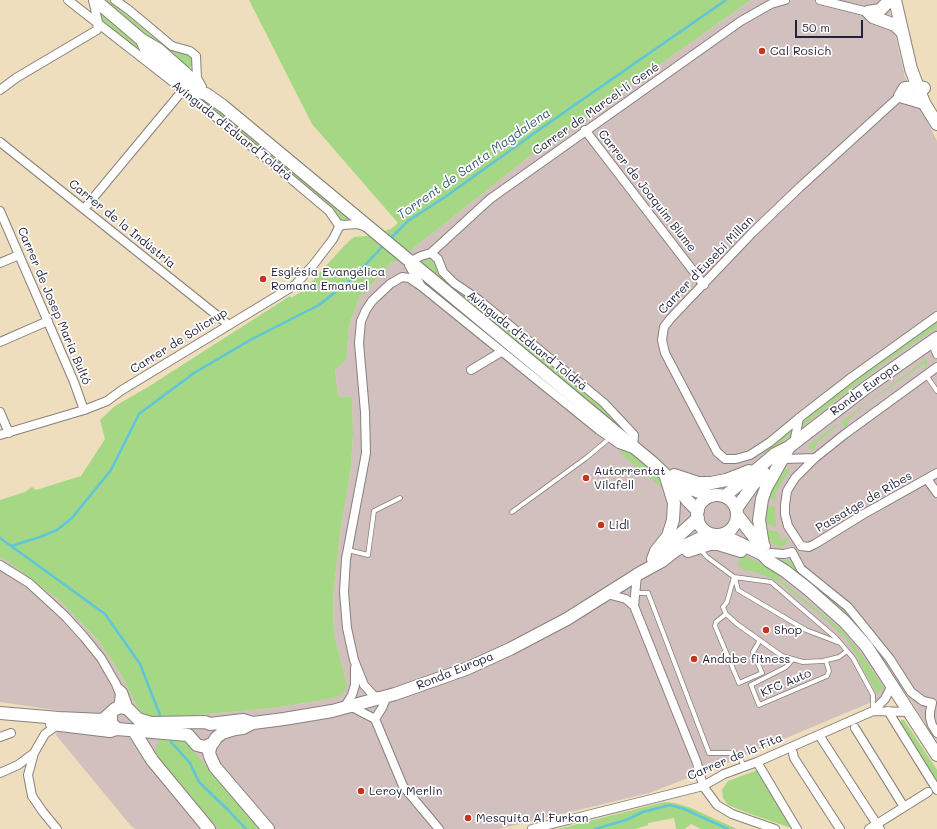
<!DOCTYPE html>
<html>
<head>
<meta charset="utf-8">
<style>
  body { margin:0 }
  #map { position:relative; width:937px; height:829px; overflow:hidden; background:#eedebd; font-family:Mali,sans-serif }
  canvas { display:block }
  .scale { position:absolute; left:795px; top:20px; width:68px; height:18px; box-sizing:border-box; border:2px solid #22223b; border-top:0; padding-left:5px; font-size:12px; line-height:14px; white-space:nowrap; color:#22223b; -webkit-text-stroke:3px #fff; paint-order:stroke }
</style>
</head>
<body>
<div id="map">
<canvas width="937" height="829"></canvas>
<div class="scale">50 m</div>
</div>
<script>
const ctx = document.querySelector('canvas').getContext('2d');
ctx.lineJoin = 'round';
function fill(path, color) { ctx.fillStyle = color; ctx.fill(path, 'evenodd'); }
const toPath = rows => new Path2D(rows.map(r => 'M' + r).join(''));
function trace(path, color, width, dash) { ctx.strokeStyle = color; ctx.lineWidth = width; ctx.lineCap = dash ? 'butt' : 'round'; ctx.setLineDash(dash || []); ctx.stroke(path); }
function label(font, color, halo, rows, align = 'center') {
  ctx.font = font + ' Mali,sans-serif'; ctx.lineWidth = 3.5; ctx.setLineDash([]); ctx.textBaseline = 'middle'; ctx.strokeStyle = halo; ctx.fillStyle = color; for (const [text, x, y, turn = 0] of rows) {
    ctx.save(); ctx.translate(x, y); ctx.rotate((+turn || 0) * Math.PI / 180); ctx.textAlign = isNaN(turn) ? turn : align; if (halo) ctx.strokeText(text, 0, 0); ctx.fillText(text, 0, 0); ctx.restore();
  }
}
const industrial = toPath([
  [751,0,887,0,905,77,937,141,937,741,903,689,719,766,649,793,499,829,136,829,131,826,56,735,61,711,0,702,0,557,7,561,59,600,98,640,122,676,135,703,144,716,185,716,273,708,324,700,347,685,334,634,333,597,340,533,351,468,353,434,352,397,338,396,335,368,346,360,349,326,359,298,392,262,400,261,415,247,521,163]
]);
const green = toPath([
  [104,0,109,0,164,46,189,54,193,58,194,62,191,67,187,68],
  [249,0,751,0,521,163,415,247,400,261,392,262,359,298,349,326,346,360,335,369,338,396,352,397,353,434,351,468,340,533,333,597,334,634,347,685,343,695,324,700,273,708,185,716,144,716,135,703,122,676,98,640,59,600,7,561,0,557,0,500,25,492,32,487,36,490,81,476,105,439,100,420,115,406,148,387,290,296,291,298,304,290,345,245,354,237,366,236,391,229,398,223,312,124],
  [99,10,154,61,207,101,356,222,340,221,184,88,100,20],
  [422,259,431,260,436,264,478,303,601,405,629,436,421,265],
  [420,275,615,439,423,285],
  [937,322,937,327,880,366,800,428,801,422,845,387],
  [925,360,927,360,927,364,925,370,925,363,866,404,849,419,848,421,848,426,846,428,841,422],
  [837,424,838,425,816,444,815,449,813,450,810,449,808,446],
  [793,427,792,434,766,454,764,453],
  [623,450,634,454,654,469,664,486,662,488,619,452],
  [789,468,790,471,783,480,776,493,775,500,769,498,772,490,785,470],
  [767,505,775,507,776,527,765,523,765,513],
  [765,529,772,531,777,531,782,541,786,537,788,540,786,544,782,547,771,543],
  [741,554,762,564,780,576,778,578,843,631,864,658,883,687,881,691,878,693,875,690,848,641,826,620,777,580,758,573,745,570,738,566],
  [782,560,792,561,864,629,885,656,889,671,815,589],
  [901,720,904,720,937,770,937,783,901,723],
  [161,739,184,740,259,829,219,829,156,755,156,747,159,741],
  [758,770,791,828,748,813,728,805,723,798,722,790,728,781],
  [664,802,675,803,691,808,737,829,701,829,691,824,685,829,676,829,674,818,648,823,648,825,635,829,558,829]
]);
const stream = toPath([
  [389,240,408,221,445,197,543,127,726,0],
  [0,538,105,614,140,664,160,715],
  [11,546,40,537,57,530,72,518,111,470,139,414,194,373,252,339,319,305,352,279,384,245],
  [171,742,190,763,199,782,228,810,246,829],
  [595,829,626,820,643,812,670,805,684,809,728,829]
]);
const lane = toPath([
  [926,375,937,391],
  [512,512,586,458,610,438],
  [700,549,707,557,734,577,771,582,836,638,853,658,866,682,873,695,873,711],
  [348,550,368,555,374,511,400,498],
  [734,577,727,602,723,607,726,614,737,624,782,656,803,662,823,661,839,657,847,651],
  [735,578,738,590,806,630,840,643],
  [636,593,648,593,709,753,735,753,739,755,744,767],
  [726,614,716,622,715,626,739,683,762,673,753,652,760,640],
  [793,659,786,667,751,685,759,705,827,676,829,671,826,661]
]);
const street = toPath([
  [68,0,173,82,291,179,329,211,338,224,343,225,358,224,366,227],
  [115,0,129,10,172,46,190,51,196,56,197,78,202,87],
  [820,0,868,12],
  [0,90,16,78,97,30,98,22,93,0],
  [900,96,800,187,752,233,671,318,664,327,662,340,665,353,717,452,725,459,736,459,750,455,770,442,799,418,852,377,937,316],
  [585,130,704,285],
  [0,142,229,325],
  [84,209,183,90],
  [0,211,74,382,84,410],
  [431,253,438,259,443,272,454,283,479,300,604,403,634,435,633,447],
  [409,262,421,256,431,253,490,199,741,21,771,4,785,0],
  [0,263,19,255],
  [409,265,421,286,599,430,619,444,633,449],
  [932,341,937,354],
  [0,342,48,321],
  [471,370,501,352],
  [0,412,9,433],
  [0,435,84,410,107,401,122,390,295,285,314,264,333,239,339,227,343,225],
  [794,443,799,418],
  [783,459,815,458],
  [927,479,937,493],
  [801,546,788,526,785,514,785,505,787,491,795,478,815,458,845,434,937,367],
  [801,546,809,547,815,544,862,515,937,473],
  [771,553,784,554,792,552,801,569,848,607,890,659,911,692,923,701,932,703,930,712,930,718,932,725,937,733],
  [0,565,29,583,65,616,84,637,101,658,116,684,120,694,118,708],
  [607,594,626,599,634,606,697,763,703,786,717,805,732,814,775,829],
  [634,606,637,575],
  [120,689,123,692,127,703,128,709],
  [383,697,374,696,364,685,354,660,347,628,344,592,346,559,366,453,365,412,359,343,361,321,366,310,372,301,390,284,402,277,409,278,421,286],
  [350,706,375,719,403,786,439,829],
  [344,708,352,695,355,685,355,668],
  [873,711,909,712],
  [888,711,937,790],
  [375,719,382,708,387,696],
  [56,726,45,734,34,753,28,775,32,796,43,812,57,829],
  [855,728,904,807],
  [819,735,880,829],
  [0,737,11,733],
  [793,753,794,758,840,829],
  [757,762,797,829],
  [0,773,18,765,34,753],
  [532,829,703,786,724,774,757,762,873,711,885,699,892,685],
  [869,829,928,792]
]);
const secondary = toPath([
  [95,0,142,40,159,50,193,80],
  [895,0,911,69,924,103,937,124],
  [868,12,873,17,895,25,902,32],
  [868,12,880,10,890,0],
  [142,40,146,49,153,58,171,72,195,91,206,94,223,106,653,463,675,484,687,500,698,511],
  [924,88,918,87,905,88,900,96,924,103],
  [674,475,698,483,711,483,726,480,749,471],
  [682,483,694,490,711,496],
  '697 515a20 20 0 1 1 40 0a20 20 0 1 1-40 0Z',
  [725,496,775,454,789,447,867,387,937,338],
  [736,509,753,485,764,473],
  [738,516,758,542,764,546],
  [722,535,762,554,769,561,785,571,808,589,845,622,867,647,937,755],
  [763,545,759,520,762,499,766,488,789,447],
  [663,550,698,518],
  [688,551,710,544,718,544,741,551],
  [653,559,656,551,668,536,673,520,674,503,666,477],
  [0,713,59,718,103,720,115,709,121,707,128,709,138,719,151,723,205,722,210,724,243,720,253,723],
  [111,714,111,723,117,729,188,735,197,745,205,747,213,743,216,738,222,733,235,729,243,728,253,723,284,719,332,711,395,694,466,669,510,649,567,619,640,573,662,561,676,550,709,534],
  [52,724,110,731,116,729],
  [134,731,152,760,209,829],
  [211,745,209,752,210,756,215,767,268,829]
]);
const markers = [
  [762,51,4,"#c8321e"],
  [263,279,4,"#c8321e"],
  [586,478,4,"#c8321e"],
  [601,525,4,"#c8321e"],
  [766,630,4,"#c8321e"],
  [694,659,4,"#c8321e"],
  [361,791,4,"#c8321e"],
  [468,818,4,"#c8321e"]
];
const poiNames = [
  ["Cal Rosich",770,51],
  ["Església Evangèlica",271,272],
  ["Romana Emanuel",271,286],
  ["Autorrentat",594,471],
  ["Vilafell",594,485],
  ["Lidl",609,525],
  ["Shop",774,630],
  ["Andabe fitness",702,659],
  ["Leroy Merlin",369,791],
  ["Mesquita Al Furkan",476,818]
];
const streetNames = [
  ["Carrer de Marcel·lí Gené",596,109,-35],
  ["Avinguda d'Eduard Toldrà",232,131,39],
  ["Carrer de Joaquim Blume",647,191,52],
  ["Carrer de la Indústria",122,224,39],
  ["Carrer d'Eusebi Millan",706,265,-46],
  ["Carrer de Josep Maria Bultó",54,306,67],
  ["Carrer de Solicrup",179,341,-32],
  ["Avinguda d'Eduard Toldrà",527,341,39],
  ["Ronda Europa",865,389,-36],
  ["Passatge de Ribes",864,502,-30],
  ["Ronda Europa",455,671,-22],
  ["KFC Auto",786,683,-23],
  ["Carrer de la Fita",735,757,-23]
];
const waterNames = [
  ["Torrent de Santa Magdalena",474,164,-35]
];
fill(industrial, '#d1c0bd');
fill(green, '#a5d785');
trace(stream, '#5ec5db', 2.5);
trace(lane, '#88807c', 5.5);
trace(street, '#88807c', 10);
trace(secondary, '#88807c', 14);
trace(lane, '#fff', 4);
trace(street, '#fff', 8);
trace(secondary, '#fff', 12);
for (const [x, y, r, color] of markers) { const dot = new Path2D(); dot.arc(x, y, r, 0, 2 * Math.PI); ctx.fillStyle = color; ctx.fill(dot); trace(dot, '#fff', 1.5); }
label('12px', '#22223b', '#fff', poiNames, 'left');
label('12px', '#22223b', '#fff', streetNames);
label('italic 13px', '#375b73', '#fff', waterNames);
</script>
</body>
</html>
